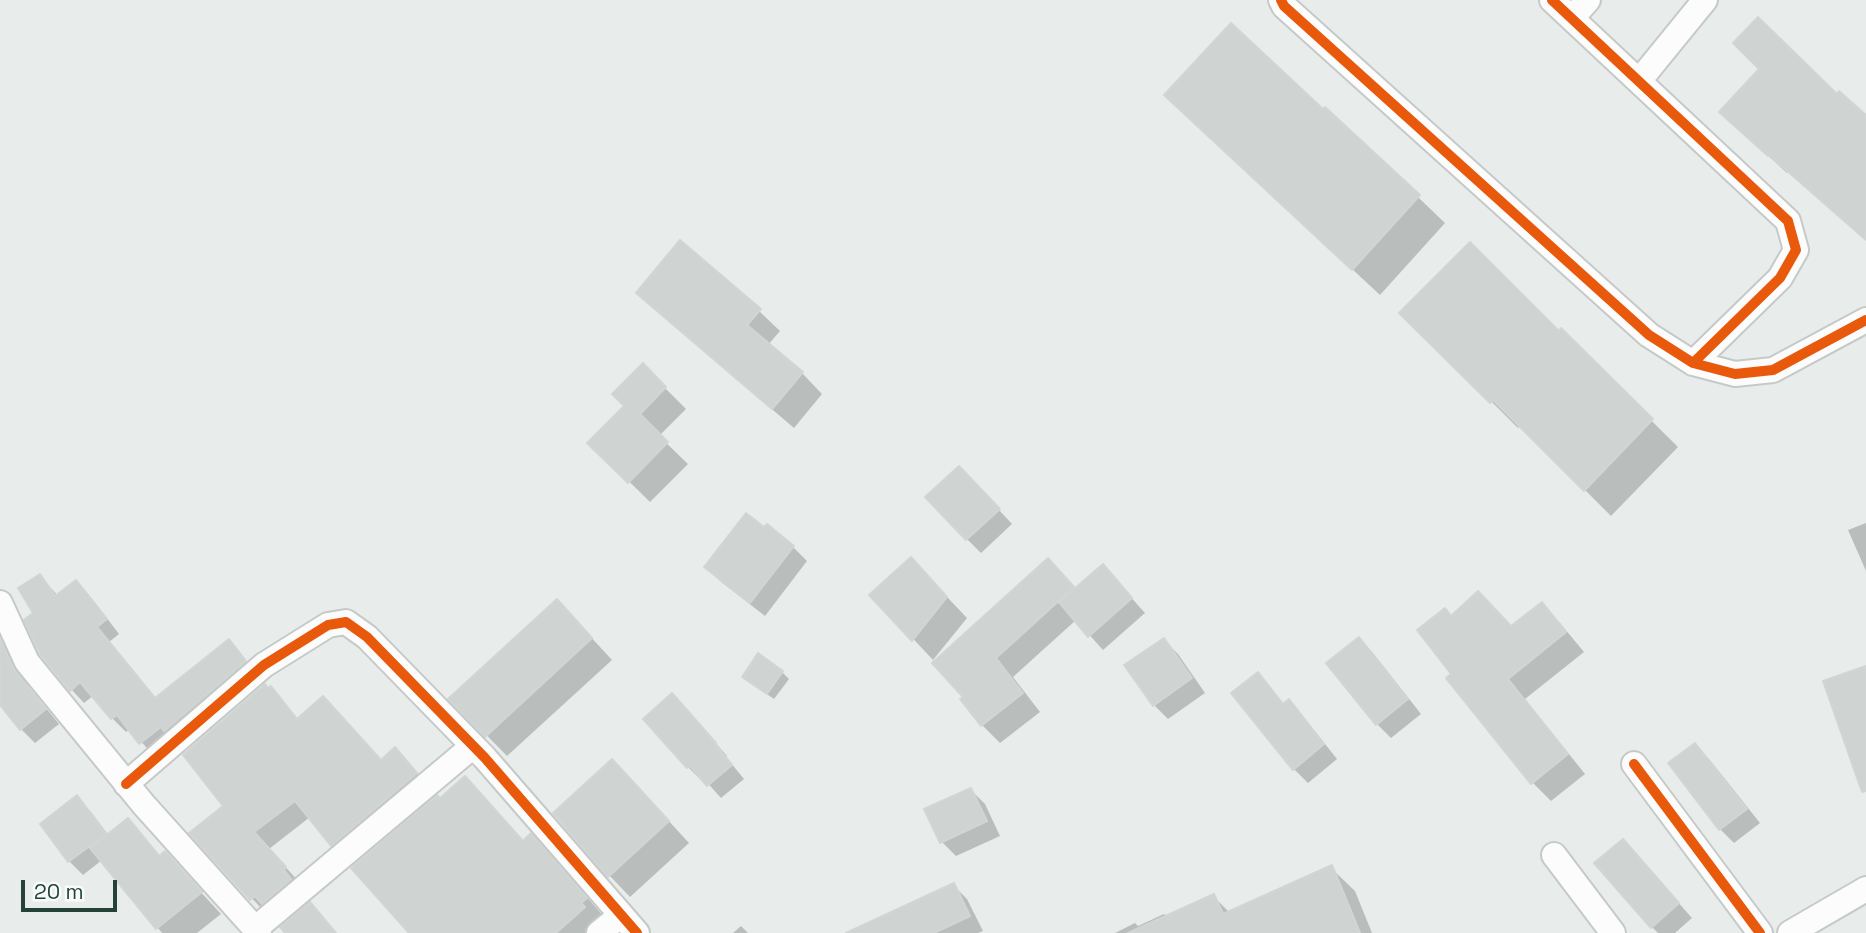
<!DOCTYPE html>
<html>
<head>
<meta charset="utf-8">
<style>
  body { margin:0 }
  #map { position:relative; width:1866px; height:933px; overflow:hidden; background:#e8edeb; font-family:"Space Grotesk",sans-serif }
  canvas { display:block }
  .scale { position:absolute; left:21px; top:880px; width:96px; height:32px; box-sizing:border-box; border:4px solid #24423a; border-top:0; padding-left:9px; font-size:21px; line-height:24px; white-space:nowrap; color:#24423a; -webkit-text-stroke:5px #f7fbf9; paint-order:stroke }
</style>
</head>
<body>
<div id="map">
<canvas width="1866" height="933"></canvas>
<div class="scale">20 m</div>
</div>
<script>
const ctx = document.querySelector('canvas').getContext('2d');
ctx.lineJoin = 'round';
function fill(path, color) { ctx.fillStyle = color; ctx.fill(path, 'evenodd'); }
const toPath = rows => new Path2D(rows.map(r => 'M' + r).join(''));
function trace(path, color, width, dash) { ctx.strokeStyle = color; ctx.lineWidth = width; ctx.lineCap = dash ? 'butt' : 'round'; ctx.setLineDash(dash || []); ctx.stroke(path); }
const shadow = toPath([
  [1761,69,1837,97,1866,117,1866,240,1788,172,1787,173,1740,130],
  [1326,109,1445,223,1380,295,1193,121,1323,112],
  [638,293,759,311,780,331,768,345,802,373,822,394,794,428,659,313],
  [1402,313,1559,333,1561,331,1678,447,1611,516,1520,425,1518,428],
  [643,366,686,409,659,436,688,464,650,502,590,443,626,406],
  [973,482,1012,524,981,553,967,539],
  [1866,523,1866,571,1848,530],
  [767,526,793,547,807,561,765,616,720,581,706,567],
  [1103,566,1145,613,1103,650,1076,620,1013,677,1040,712,1000,743,982,725,965,697,935,663,1066,579,1076,590],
  [40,576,58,596,76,582,89,595,119,634,109,642,156,700,229,641,258,675,154,756,130,729,126,732,112,718,94,695,84,703,71,689,35,613],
  [931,580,967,618,933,660,872,595],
  [1541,604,1560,623,1584,652,1525,699,1585,774,1551,801,1533,783,1449,678,1453,675,1451,617,1512,628],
  [577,622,612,660,507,756,451,699],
  [1359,639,1373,653,1421,714,1391,738,1377,724],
  [1164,640,1178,654,1205,693,1168,719,1154,705],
  [0,641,14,655,29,687,59,724,35,743,21,729,0,702],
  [782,672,789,679,774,699,751,683],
  [1258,674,1285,705,1289,702,1302,715,1337,759,1308,783,1294,769],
  [271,689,299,720,381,762,410,765,432,790,348,860,332,845,310,817,269,849,301,884,274,922,191,833,225,806],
  [685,708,727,756,726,757,744,779,721,798,703,778,701,780,688,767],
  [1695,745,1709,759,1760,823,1734,843,1720,829,1670,764],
  [633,782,689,843,630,897,610,876,555,813],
  [971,790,985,804,1000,836,956,856,942,842],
  [77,798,91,812,109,836,128,821,161,857,165,853,221,914,197,933,162,933,102,860,83,875,69,861],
  [531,836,551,856,606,919,613,933,411,933],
  [1636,855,1692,918,1675,933,1658,933,1652,927],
  [1331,868,1355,891,1372,933,1115,933,1135,923,1138,926,1164,914,1167,917,1213,896,1230,913],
  [953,885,967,899,983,931,978,933,893,933],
  [741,926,748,933,733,933]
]);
const building = toPath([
  [1758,17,1837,94,1839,91,1866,115,1866,240,1769,155,1768,156,1719,112,1759,69,1733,43,1758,17],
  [1231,23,1323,109,1325,107,1420,195,1352,270,1164,95,1231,23],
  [680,240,761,309,747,325,803,372,772,409,636,293,680,240],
  [1470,242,1559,331,1561,328,1653,419,1584,491,1493,400,1490,403,1399,313,1470,242],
  [643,363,666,387,640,414,668,442,628,483,587,443,624,406,612,394,643,363],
  [959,466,1000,509,966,540,925,497,959,466],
  [746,513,764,527,767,524,794,546,750,603,704,567,746,513],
  [911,557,947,597,912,641,869,595,911,557],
  [1048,558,1074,587,996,658,1023,693,981,726,960,699,963,697,932,663,1048,558],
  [1103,564,1132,598,1088,637,1059,602,1103,564],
  [40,574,55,596,76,580,107,619,97,627,155,698,229,639,246,661,164,731,161,727,139,744,117,715,111,719,80,682,70,691,40,654,24,620,33,613,18,588,40,574],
  [1478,591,1511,626,1542,602,1566,632,1508,679,1568,754,1531,784,1446,678,1451,674,1417,630,1445,608,1451,616,1478,591],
  [557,599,592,638,485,737,448,699,557,599],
  [1359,637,1408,699,1376,725,1326,663,1359,637],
  [1164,638,1192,678,1153,706,1124,665,1164,638],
  [0,639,15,671,46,709,20,730,0,705,0,639],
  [758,653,783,671,767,694,742,677,758,653],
  [1866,666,1866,791,1862,792,1823,681,1866,666],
  [1258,672,1283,704,1289,699,1324,744,1293,770,1231,693,1258,672],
  [265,684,268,688,271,686,297,719,323,696,381,760,395,747,417,773,331,846,295,801,254,832,286,867,284,870,291,879,262,904,255,896,250,900,189,833,223,806,183,755,265,684],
  [672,693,716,743,715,744,732,765,707,786,690,766,687,768,643,719,672,693],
  [1695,743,1747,809,1719,830,1668,763,1695,743],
  [612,759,669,821,608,877,553,813,612,759],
  [465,776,523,841,531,833,587,898,581,903,585,907,556,933,409,933,351,868,437,795,440,798,465,776],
  [971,788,987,821,940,843,924,809,971,788],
  [77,795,106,834,68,862,40,824,77,795],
  [128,818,159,856,165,851,202,892,156,929,90,848,128,818],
  [1623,839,1679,903,1651,928,1594,863,1623,839],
  [1332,865,1360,933,1128,933,1214,894,1223,914,1332,865],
  [954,883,970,916,934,933,846,933,954,883],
  [310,902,336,933,285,933,280,927,310,902]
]);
const minor = toPath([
  [1281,0,1284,6,1649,335,1693,363,1735,374,1773,370,1866,320],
  [1552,0,1788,221,1796,250,1780,278,1693,363],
  [1572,18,1588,0],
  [1639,81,1705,0],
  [0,603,27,662,144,805,259,933],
  [1634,764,1760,933],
  [126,784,264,665,328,625,346,622,367,637,485,758,637,933],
  [1554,855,1613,933],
  [255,929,473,746],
  [599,933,621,915],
  [1790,933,1866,889]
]);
const cycleway = toPath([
  [1281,0,1284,6,1649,335,1693,363,1735,374,1773,370,1866,320],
  [1552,0,1788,221,1796,250,1780,278,1693,363],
  [1634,764,1760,933],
  [126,784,264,665,328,625,346,622,367,637,485,758,637,933]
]);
fill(shadow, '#0003');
fill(building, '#cfd4d2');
trace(building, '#d1d6d4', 2);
trace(minor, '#c5cac8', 28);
trace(minor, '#fcfcfc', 24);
trace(cycleway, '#e8590c', 10);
</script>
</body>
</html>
